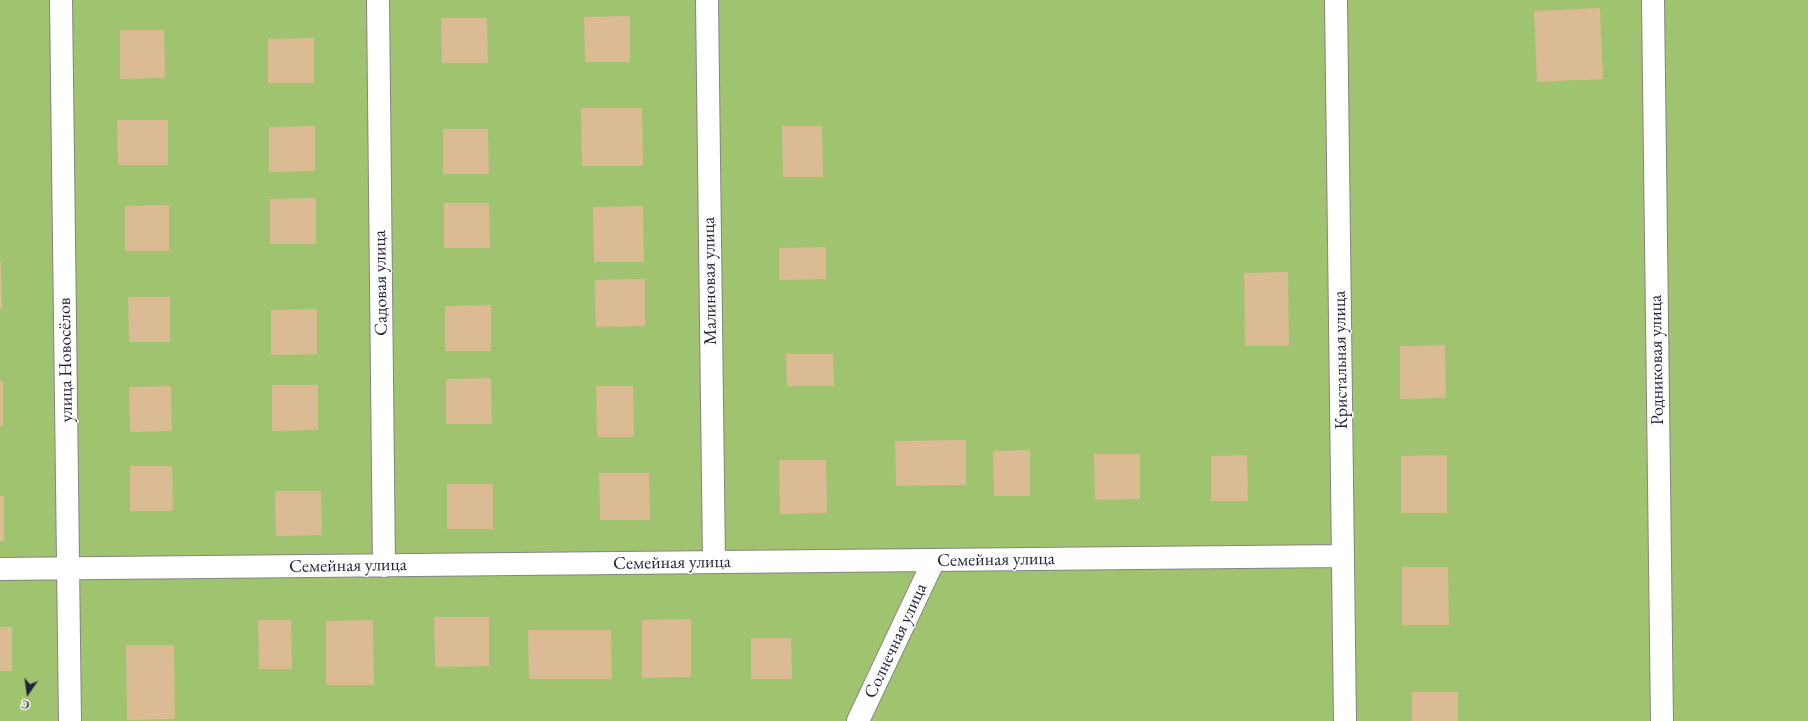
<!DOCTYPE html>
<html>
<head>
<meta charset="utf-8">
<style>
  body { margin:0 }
  #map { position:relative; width:1808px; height:721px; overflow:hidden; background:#ebe5c7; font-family:"EB Garamond",serif }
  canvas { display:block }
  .north { position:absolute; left:8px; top:673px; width:40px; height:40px; -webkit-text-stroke:3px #fff; paint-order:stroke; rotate:193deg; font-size:11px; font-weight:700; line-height:16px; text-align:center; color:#22223b }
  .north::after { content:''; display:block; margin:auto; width:14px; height:18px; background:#22223b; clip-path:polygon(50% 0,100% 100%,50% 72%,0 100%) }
</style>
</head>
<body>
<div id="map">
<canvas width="1808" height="721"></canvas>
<div class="north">С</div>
</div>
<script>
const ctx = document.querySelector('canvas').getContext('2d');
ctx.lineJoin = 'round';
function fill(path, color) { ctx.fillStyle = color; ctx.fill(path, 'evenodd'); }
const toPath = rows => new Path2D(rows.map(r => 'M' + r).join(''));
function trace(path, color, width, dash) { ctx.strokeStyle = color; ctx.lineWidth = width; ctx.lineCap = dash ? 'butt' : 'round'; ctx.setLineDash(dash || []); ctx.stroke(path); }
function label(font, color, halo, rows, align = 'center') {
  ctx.font = font + ' "EB Garamond",serif'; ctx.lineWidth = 3; ctx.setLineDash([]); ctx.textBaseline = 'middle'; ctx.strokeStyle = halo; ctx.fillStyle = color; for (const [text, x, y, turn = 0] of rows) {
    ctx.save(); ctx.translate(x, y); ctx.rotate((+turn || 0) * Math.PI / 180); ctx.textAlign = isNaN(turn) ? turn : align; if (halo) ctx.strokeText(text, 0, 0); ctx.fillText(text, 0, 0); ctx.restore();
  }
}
const green = toPath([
  [0,0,1808,0,1808,721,0,721]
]);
const building = toPath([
  [1600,8,1603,79,1537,82,1534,11],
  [630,16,630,62,585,62,584,17],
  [441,18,487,18,488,63,442,63],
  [120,30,164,30,165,78,120,79],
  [314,38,314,83,268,83,268,39],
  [581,108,642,108,643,166,582,166],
  [117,120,168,120,168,165,118,165],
  [315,126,315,171,269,172,269,127],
  [782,126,822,126,823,177,783,177],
  [443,129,488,129,489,174,443,174],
  [316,198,316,244,270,244,270,199],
  [444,203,489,203,490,248,444,248],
  [169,205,169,251,125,251,125,206],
  [643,206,644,262,594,262,593,207],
  [826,247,826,279,779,280,779,248],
  [0,262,1,262,2,309,0,309],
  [1288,272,1289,346,1245,346,1244,273],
  [645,279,645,326,596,327,595,280],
  [128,297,170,297,170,342,129,342],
  [491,305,491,351,445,351,445,306],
  [317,309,317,354,271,355,271,310],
  [1445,345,1446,398,1400,399,1400,346],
  [786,354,833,354,834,386,787,386],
  [491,378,492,424,446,424,446,379],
  [0,381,3,381,3,426,0,426],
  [272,385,318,385,318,430,272,431],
  [171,386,172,431,130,432,129,387],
  [596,386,633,386,634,437,597,437],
  [966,440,966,485,896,486,895,441],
  [1030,450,1030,496,994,496,993,451],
  [1094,454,1140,454,1140,499,1095,500],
  [1247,455,1248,501,1211,501,1211,456],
  [1447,455,1447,513,1401,513,1401,456],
  [779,460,826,460,827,513,780,514],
  [130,466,172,466,173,511,130,511],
  [599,473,649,473,650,520,600,520],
  [447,484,493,484,493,529,447,529],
  [275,491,321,491,322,535,276,536],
  [0,496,4,496,4,541,0,541],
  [1402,567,1448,567,1449,625,1402,625],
  [434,617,489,617,489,666,435,667],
  [691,619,691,677,642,678,642,620],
  [258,620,291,620,292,669,259,669],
  [373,620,374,685,326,685,326,621],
  [0,627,12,627,12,671,0,671],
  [528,630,611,630,612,679,529,679],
  [751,638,791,638,792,679,751,679],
  [126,645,174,645,175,719,127,720],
  [1412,692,1458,692,1458,721,1412,721]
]);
const minor = toPath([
  [61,0,70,721],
  [378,0,384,566],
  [707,0,714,562],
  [1336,0,1345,721],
  [1653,0,1662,721],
  [0,569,1343,556],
  [858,721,934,560]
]);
const streetNames = [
  ["Малиновая улица",710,281,-91],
  ["Садовая улица",381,283,-91],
  ["улица Новосёлов",66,360,-91],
  ["Кристальная улица",1341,360,-91],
  ["Родниковая улица",1657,360,-91],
  ["Семейная улица",996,560,-1],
  ["Семейная улица",672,563,-1],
  ["Семейная улица",348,566,-1],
  ["Солнечная улица",896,641,-65]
];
fill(green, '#9fc36e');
fill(building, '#dabb93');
trace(minor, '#868481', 24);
trace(minor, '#fff', 22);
label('18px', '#22223b', '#fff', streetNames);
</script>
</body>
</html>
